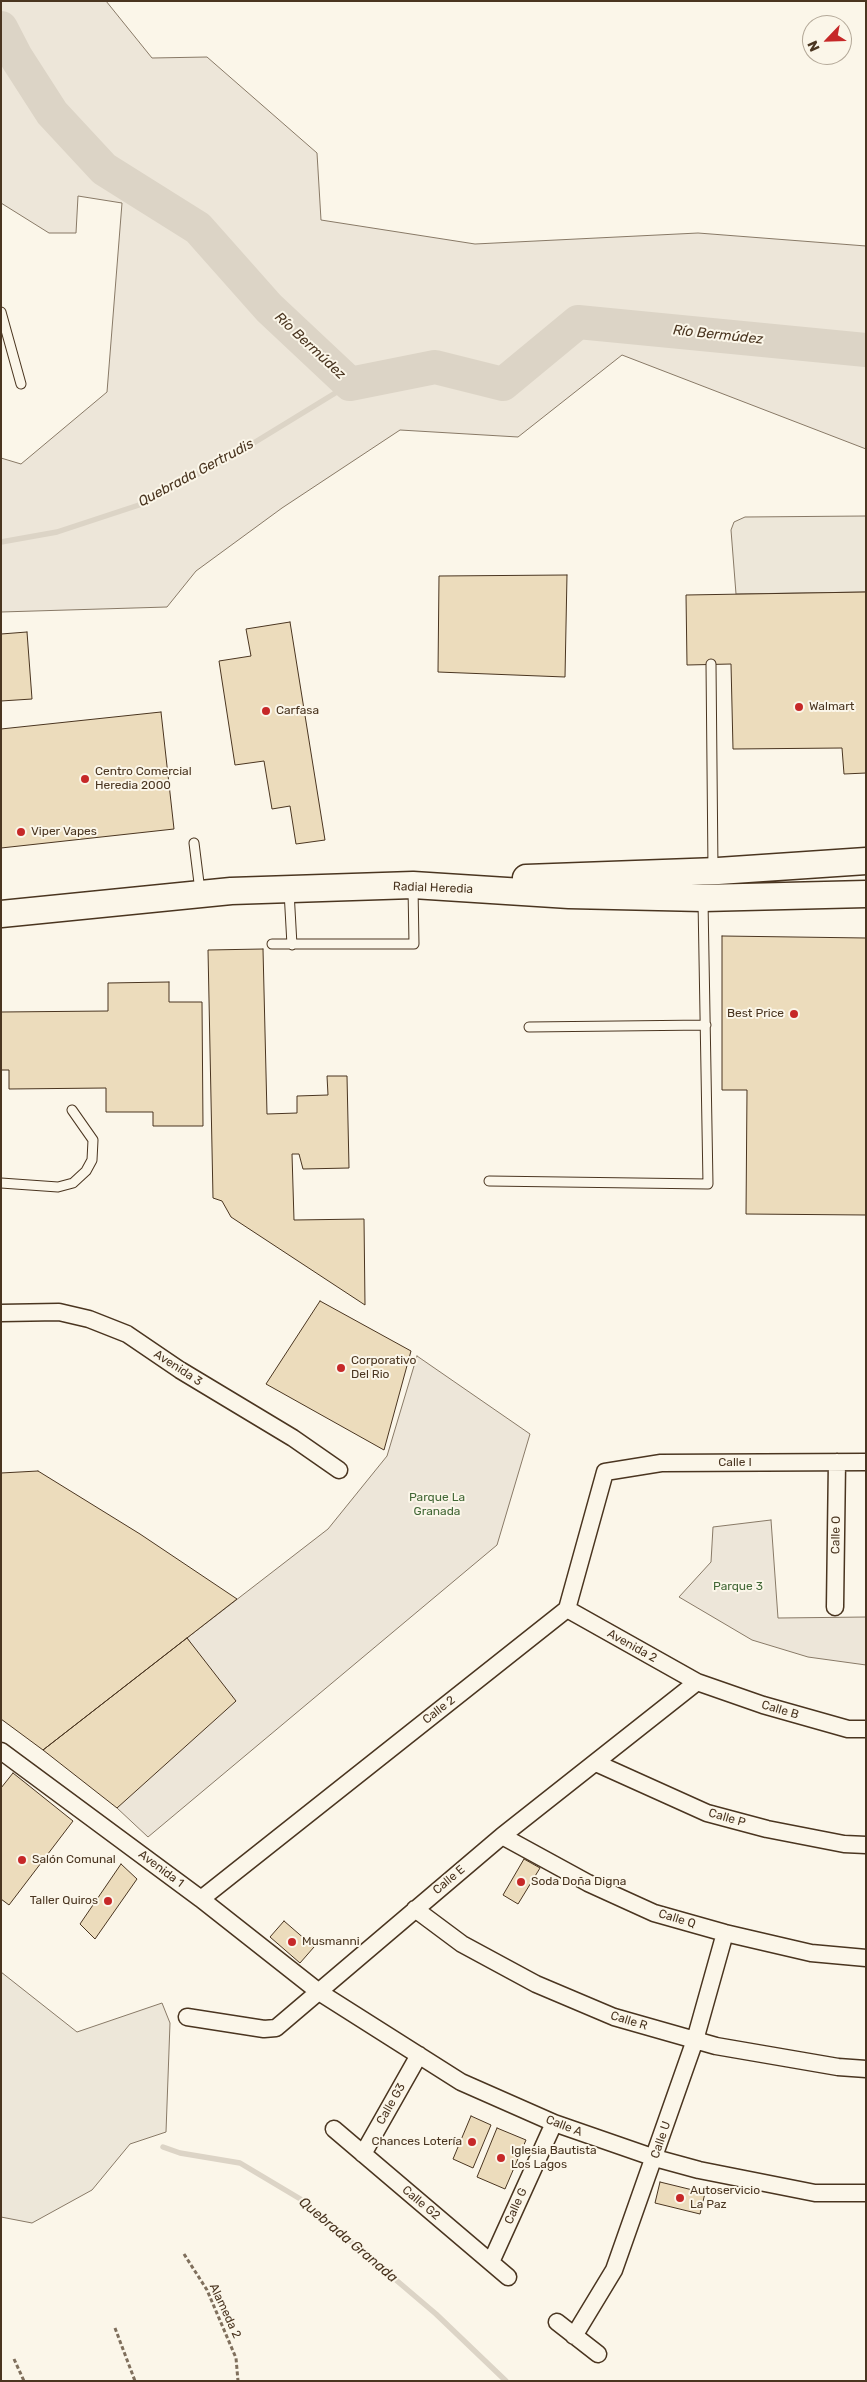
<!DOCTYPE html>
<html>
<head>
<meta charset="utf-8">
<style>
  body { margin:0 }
  #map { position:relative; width:867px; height:2382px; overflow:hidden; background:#fbf6e9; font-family:Rubik,sans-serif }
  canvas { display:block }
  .frame { position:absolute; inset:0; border:2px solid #4a3520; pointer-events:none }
  .north { position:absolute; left:802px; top:15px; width:50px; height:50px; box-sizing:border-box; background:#fbf6e9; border:1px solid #b4a999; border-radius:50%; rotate:246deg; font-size:14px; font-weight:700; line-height:20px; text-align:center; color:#4a3520 }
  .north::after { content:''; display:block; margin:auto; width:18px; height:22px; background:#c62828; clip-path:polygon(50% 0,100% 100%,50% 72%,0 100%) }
</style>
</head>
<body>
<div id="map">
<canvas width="867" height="2382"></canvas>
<div class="frame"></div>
<div class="north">N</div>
</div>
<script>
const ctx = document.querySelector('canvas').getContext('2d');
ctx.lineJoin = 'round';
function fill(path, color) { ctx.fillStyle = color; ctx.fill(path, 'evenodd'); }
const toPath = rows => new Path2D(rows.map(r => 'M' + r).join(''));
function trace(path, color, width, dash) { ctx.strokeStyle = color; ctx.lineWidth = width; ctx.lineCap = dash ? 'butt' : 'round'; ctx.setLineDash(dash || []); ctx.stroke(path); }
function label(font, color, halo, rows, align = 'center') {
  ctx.font = font + ' Rubik,sans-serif'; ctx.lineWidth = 4; ctx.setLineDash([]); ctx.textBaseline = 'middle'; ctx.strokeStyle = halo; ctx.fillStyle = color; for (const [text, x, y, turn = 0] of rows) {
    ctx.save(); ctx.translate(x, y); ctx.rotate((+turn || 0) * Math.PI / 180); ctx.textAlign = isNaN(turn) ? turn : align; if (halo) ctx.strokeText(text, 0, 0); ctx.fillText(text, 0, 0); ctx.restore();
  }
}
const green = toPath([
  [1,1,106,1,152,58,207,57,317,153,321,220,475,244,698,233,866,246,866,449,622,355,518,437,400,430,282,508,196,571,167,607,1,612,1,458,21,464,107,392,122,203,78,196,76,233,49,233,1,203,1,1],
  [417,1356,530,1434,497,1545,148,1837,117,1808,203,1661,187,1638,328,1529,387,1456,417,1356],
  [771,1520,778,1618,866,1617,866,1665,808,1657,752,1640,679,1597,711,1562,713,1527,771,1520]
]);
const parking = toPath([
  [866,516,866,592,736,594,731,530,734,522,745,517,866,516],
  [1,1972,77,2032,162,2003,170,2023,166,2132,130,2144,92,2190,32,2223,1,2217,1,1972]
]);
const stream = toPath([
  [1,542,57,532,139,505,234,455,350,384],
  [163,2147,180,2153,240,2163,302,2200,436,2314,506,2381]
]);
const river = toPath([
  [1,28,16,57,52,113,104,169,198,228,269,308,350,384,435,367,503,384,578,322,866,350]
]);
const building = toPath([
  [567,575,565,677,438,672,439,576,567,575],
  [866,592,866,773,844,774,842,748,733,749,731,664,687,665,686,595,866,592],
  [290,622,325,840,296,844,290,806,272,809,264,761,235,765,219,661,251,656,246,629,290,622],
  [27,632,32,699,1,701,1,634,27,632],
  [161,712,174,829,1,848,1,729,161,712],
  [722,936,866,938,866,1215,746,1214,747,1090,722,1090,722,936],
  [263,949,267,1114,297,1113,297,1096,328,1095,327,1076,347,1076,349,1168,303,1169,299,1154,292,1154,294,1220,364,1219,365,1305,231,1217,222,1201,213,1198,208,950,263,949],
  [169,982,169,1002,202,1002,203,1126,153,1126,153,1112,106,1112,106,1088,9,1089,9,1070,1,1070,1,1012,108,1011,108,983,169,982],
  [320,1301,411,1351,384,1450,266,1384,320,1301],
  [38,1471,140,1534,237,1599,43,1750,1,1719,1,1473,38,1471],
  [187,1638,236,1701,117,1808,43,1750,187,1638],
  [13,1773,73,1821,9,1905,1,1899,1,1788,13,1773],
  [524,1859,540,1868,518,1904,503,1895,524,1859],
  [121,1864,137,1879,95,1939,80,1924,121,1864],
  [284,1921,314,1947,300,1963,270,1937,284,1921],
  [471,2116,491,2125,473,2168,453,2159,471,2116],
  [497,2128,526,2140,505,2189,477,2177,497,2128],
  [660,2182,705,2193,700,2214,655,2203,660,2182]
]);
const path = toPath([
  [184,2254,207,2290,236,2358,238,2381],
  [115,2328,135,2381],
  [14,2359,24,2381]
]);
const service = toPath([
  [1,312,21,384],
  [711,664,713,869],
  [194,843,200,891],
  [289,891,292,945],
  [272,944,414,944,413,888],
  [529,1027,706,1025],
  [489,1181,708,1184,703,901],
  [1,1183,58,1187,73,1183,86,1171,92,1160,93,1140,72,1110]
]);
const minor = toPath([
  [1,1313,59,1312,89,1319,127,1334,180,1370,293,1438,339,1470],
  [835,1607,837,1462],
  [567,1609,697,1682,763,1705,848,1729,866,1729],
  [1,1751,201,1899,319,1992,461,2082,554,2123,655,2158,699,2170,815,2193,866,2193],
  [596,1763,707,1813,767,1829,844,1844,866,1845],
  [502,1836,588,1883,654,1913,725,1933,811,1953,866,1958],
  [201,1899,567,1609,605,1472,661,1463,866,1462],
  [415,1909,462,1944,536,1984,614,2017,716,2046,838,2067,866,2069],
  [187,2017,264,2029,276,2028,502,1836,697,1682],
  [334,2129,508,2277],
  [363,2154,419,2055],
  [491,2262,554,2123],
  [557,2322,598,2354],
  [574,2336,614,2270,695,2040,725,1933]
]);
const primary = toPath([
  [526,878,718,871,866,861],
  [1,914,231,891,413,885,569,895,703,898,866,894]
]);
const markers = [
  [799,707,5,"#c62828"],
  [266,711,5,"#c62828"],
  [85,779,5,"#c62828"],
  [21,832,5,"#c62828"],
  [794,1014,5,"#c62828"],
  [341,1368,5,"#c62828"],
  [22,1860,5,"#c62828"],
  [521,1882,5,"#c62828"],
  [108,1901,5,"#c62828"],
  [292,1942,5,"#c62828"],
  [472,2142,5,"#c62828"],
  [501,2158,5,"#c62828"],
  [680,2198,5,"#c62828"]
];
const poiNames = [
  ["Walmart",809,707],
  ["Carfasa",276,711],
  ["Centro Comercial",95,772],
  ["Heredia 2000",95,786],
  ["Viper Vapes",31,832],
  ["Best Price",784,1014,"right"],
  ["Corporativo",351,1361],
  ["Del Rio",351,1375],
  ["Salón Comunal",32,1860],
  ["Soda Doña Digna",531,1882],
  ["Taller Quiros",98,1901,"right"],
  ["Musmanni",302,1942],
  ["Chances Lotería",462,2142,"right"],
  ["Iglesia Bautista",511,2151],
  ["Los Lagos",511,2165],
  ["Autoservicio",690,2191],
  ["La Paz",690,2205]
];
const streetNames = [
  ["Radial Heredia",433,888,2],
  ["Avenida 3",178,1368,33],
  ["Calle I",735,1463],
  ["Calle O",836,1535,-89],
  ["Avenida 2",632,1646,29],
  ["Calle 2",439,1710,-38],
  ["Calle B",780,1710,16],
  ["Calle P",727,1818,16],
  ["Avenida 1",161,1869,37],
  ["Calle E",449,1880,-40],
  ["Calle Q",677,1919,17],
  ["Calle R",629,2021,17],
  ["Calle G3",391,2104,-60],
  ["Calle A",564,2126,21],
  ["Calle U",661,2140,-71],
  ["Calle G2",421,2203,40],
  ["Calle G",516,2206,-66],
  ["Alameda 2",225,2311,65]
];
const parkNames = [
  ["Parque La",437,1498],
  ["Granada",437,1512],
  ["Parque 3",738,1587]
];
const waterNames = [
  ["Río Bermúdez",718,335,6],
  ["Río Bermúdez",310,346,43],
  ["Quebrada Gertrudis",196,473,-28],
  ["Quebrada Granada",348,2240,40]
];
fill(green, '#ede6d9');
trace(green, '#887966', 1);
fill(parking, '#ede7d9');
trace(parking, '#887966', 1);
trace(stream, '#dcd4c6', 5.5);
trace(river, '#dcd4c6', 34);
fill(building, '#ecdcbc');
trace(building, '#4a3520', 1);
trace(service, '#4a3520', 11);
trace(minor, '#4a3520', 19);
trace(primary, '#4a3520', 29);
trace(path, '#7f6f5c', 3, [4, 2.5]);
trace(service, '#fbf6e9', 9);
trace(minor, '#fbf6e9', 16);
trace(primary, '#fbf6e9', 26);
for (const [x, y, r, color] of markers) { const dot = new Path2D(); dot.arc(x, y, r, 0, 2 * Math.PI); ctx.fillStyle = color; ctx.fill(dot); trace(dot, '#fbf6e9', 2); }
label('12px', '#4a3520', '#fbf6e9', poiNames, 'left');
label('12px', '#4a3520', '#fbf6e9', streetNames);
label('12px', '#436837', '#fbf6e9', parkNames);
label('italic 14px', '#4a3520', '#fbf6e9', waterNames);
</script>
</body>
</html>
